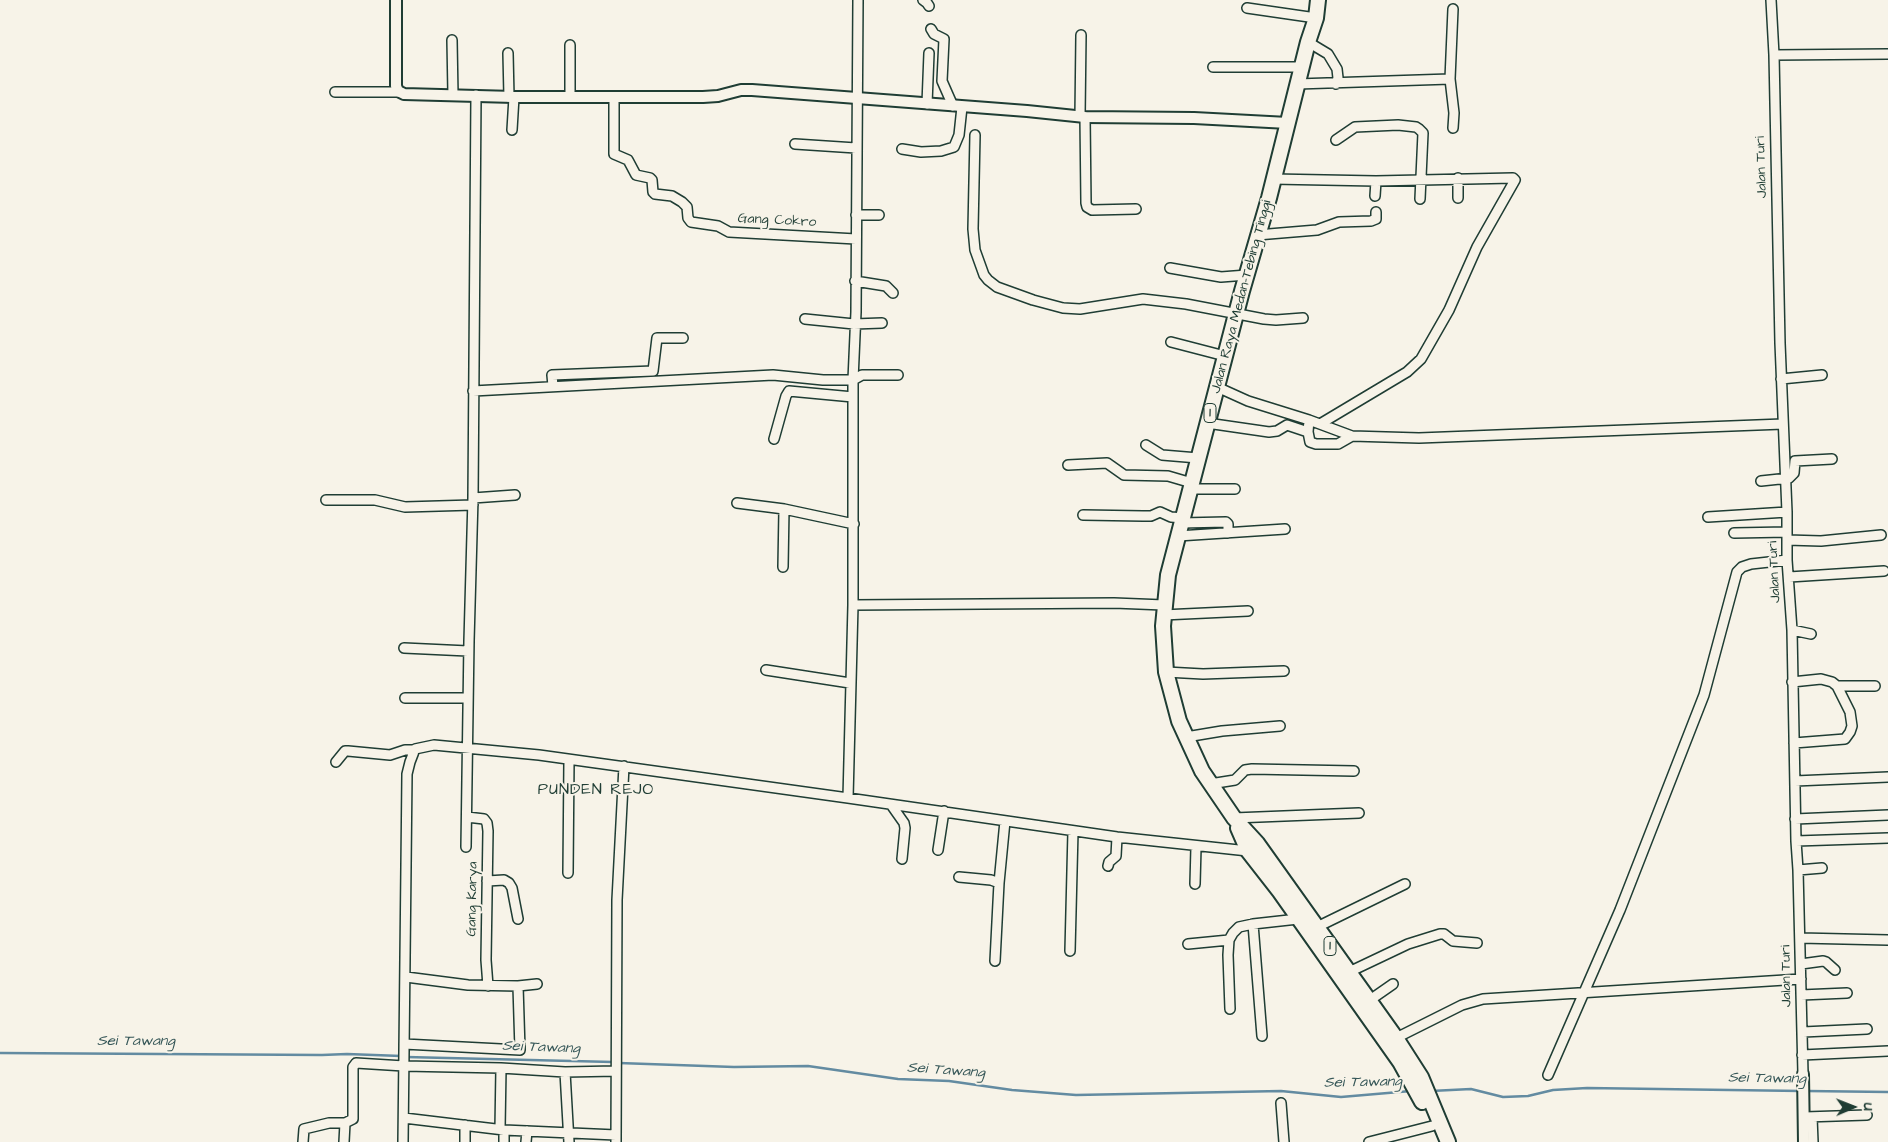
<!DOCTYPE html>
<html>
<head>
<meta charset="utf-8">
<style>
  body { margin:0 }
  #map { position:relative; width:1888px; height:1142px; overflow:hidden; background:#f7f3e8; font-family:"Architects Daughter",sans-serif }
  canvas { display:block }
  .north { position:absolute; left:1828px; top:1082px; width:50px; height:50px; -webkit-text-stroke:4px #f7f3e8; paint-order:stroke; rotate:89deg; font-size:14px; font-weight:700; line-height:20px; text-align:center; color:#1f3d34 }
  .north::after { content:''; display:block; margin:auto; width:18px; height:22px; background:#1f3d34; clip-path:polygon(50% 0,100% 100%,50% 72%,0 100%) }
</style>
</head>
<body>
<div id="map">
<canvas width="1888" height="1142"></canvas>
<div class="north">U</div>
</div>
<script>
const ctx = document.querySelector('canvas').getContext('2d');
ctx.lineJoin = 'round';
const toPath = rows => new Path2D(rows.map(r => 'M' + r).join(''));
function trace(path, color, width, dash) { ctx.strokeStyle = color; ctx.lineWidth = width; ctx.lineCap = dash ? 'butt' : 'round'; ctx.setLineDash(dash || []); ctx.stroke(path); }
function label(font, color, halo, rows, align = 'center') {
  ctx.font = font + ' "Architects Daughter",sans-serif'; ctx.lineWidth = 4; ctx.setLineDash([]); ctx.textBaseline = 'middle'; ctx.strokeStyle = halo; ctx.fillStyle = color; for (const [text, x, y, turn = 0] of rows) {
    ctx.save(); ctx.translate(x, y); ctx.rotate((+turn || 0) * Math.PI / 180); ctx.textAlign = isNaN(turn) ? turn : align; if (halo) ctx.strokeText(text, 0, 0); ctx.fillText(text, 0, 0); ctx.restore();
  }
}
const stream = toPath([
  [0,1053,322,1055,347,1054,401,1056],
  [406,1057,613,1062],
  [619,1063,734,1067,808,1066,898,1079,949,1081,1012,1090,1076,1095,1281,1091,1341,1097,1411,1091],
  [1431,1091,1471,1089,1503,1097,1528,1096,1553,1090,1587,1088,1801,1091],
  [1807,1091,1888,1092]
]);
const minor = toPath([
  [858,0,856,312,853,380,853,605,848,798,1117,837,1248,851],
  [923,0,927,3,929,6],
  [1771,0,1774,55,1780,343,1787,512,1787,560,1792,630,1796,841,1798,870,1803,1074],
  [1247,8,1316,18],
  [931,29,934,34,944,39,942,81,953,106],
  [452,40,453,95],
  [1308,42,1328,54,1337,69,1338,78,1336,84],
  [508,53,509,97],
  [1774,55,1888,54],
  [1213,67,1301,67],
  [1450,79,1453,9],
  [1297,84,1450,79,1454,113,1453,128],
  [335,92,400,92],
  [570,97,570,45],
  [614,97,614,154,628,160,636,175,650,178,652,180,653,192,655,194,672,196,682,202,687,207,688,218,691,222,718,226,729,232,856,239],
  [927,104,929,53],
  [1080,116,1081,35],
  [1085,117,1086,203,1087,207,1092,210,1136,209],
  [512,130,514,97],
  [975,135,973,229,975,250,984,275,988,280,997,287,1033,300,1063,308,1080,309,1143,299,1186,304,1264,319,1276,320,1303,318],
  [1336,140,1355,127,1398,125,1416,127,1419,129,1423,133,1420,199],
  [795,144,856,148],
  [902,149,921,152,941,151,954,147,959,135,962,107],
  [1458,178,1458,198],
  [1273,179,1376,181,1513,178,1515,180,1477,247,1449,310,1421,359,1407,372,1320,424],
  [1375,196,1376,181],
  [856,215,879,215],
  [1257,235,1317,230,1339,222,1371,221,1376,219,1376,212],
  [1170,268,1221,277,1247,275],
  [855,281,886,286,893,293],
  [805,319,854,324,882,323],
  [1171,342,1225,356],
  [1781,379,1822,375],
  [553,386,552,375,653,371,657,338,683,338],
  [1217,387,1248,401,1309,420,1352,436,1419,438,1783,424],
  [473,391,773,375,823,380,853,380,862,375,898,375],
  [1207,423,1269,432,1277,431,1287,425,1308,432,1309,420],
  [1308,432,1310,442,1316,444,1338,444,1352,436],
  [774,439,786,396,789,391,853,397],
  [1146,445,1162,455,1198,458],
  [1068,465,1107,463,1124,475,1168,476,1192,483],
  [1761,481,1789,478,1794,473,1795,461,1832,459],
  [1190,489,1235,489],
  [473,498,515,495],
  [326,500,375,500,405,507,473,505],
  [737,503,784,509,854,524],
  [1083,515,1143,516,1151,516,1160,512,1171,517,1183,518],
  [1708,517,1787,512],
  [1181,523,1226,522,1228,524,1228,533],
  [1734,533,1787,532],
  [1178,536,1285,529],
  [1787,540,1821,541,1881,535],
  [783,567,784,509],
  [1789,577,1884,571],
  [853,605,1114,603,1164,605],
  [1163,615,1248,611],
  [1792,630,1811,634],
  [404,648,468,651],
  [766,670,850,683],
  [1166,672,1203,674,1284,671],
  [1792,682,1821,679,1832,682,1837,686,1875,686],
  [405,698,468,698],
  [1186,737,1222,731,1280,726],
  [1794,743,1845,739,1850,732,1852,726,1850,712,1837,686],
  [336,762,345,751,348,751,390,755,405,750,413,750],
  [1795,781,1888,777],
  [1210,784,1235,780,1245,770,1252,769,1354,771],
  [892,806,904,823,905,828,902,859],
  [467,817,484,819,487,823,488,831,486,960,488,986],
  [1234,818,1359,813],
  [1795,819,1888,815],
  [1796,841,1888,838],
  [466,847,469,641,473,498,476,95],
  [938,850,944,811],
  [1108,866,1109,862,1116,856,1117,837],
  [1798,870,1822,868],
  [568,873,569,760],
  [959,877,991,880,999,883],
  [487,881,504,880,509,883,512,888,518,919],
  [1195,884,1196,847],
  [1253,924,1262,1036],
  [1317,927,1405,884],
  [1800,938,1888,940],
  [1188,944,1229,940],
  [1070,951,1073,831],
  [995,961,999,883,1005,821],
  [1801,964,1823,961,1826,962,1835,970],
  [1349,972,1408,944,1440,934,1444,934,1453,941,1477,943],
  [406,977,468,985,518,986,537,984],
  [1801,995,1847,993],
  [1370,1000,1393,984],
  [1230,1009,1228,955,1229,940,1233,933,1239,927,1253,924,1298,919],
  [1803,1032,1867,1029],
  [1396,1038,1462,1005,1483,999,1801,979],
  [404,1044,520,1050,518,986],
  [1802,1055,1888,1051],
  [565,1072,569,1142],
  [1548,1075,1620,910,1704,695,1737,572,1742,567,1751,564,1787,560],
  [1281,1103,1284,1142],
  [1805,1117,1867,1115],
  [1812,1117,1813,1142],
  [404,1118,504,1130,616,1135],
  [465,1125,465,1142],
  [500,1129,501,1068],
  [303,1142,304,1129,329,1123,345,1123],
  [344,1142,345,1123,353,1119,353,1067,356,1063,404,1066,501,1068,565,1072,616,1071],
  [403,1142,407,774,410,762,415,749,434,745,539,755,848,798],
  [504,1142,504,1130],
  [526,1142,527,1131],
  [616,1142,617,900,624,766],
  [1369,1142,1432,1126]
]);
const tertiary = toPath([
  [396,0,396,86,398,91,404,94,514,97,703,97,718,96,741,90,752,90,1027,111,1085,117,1194,118,1288,123],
  [1803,1074,1804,1142]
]);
const trunk = toPath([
  [1318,0,1316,18,1308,42,1269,198,1242,291,1168,575,1163,626,1166,672,1179,721,1202,771,1234,818,1257,843,1396,1038,1421,1077,1448,1142],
  [1238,828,1248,851,1280,892,1400,1062,1422,1102]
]);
const shields = [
  [1210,413,12],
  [1330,946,12]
];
const shieldNames = [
  ["1",1210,413],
  ["1",1330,946]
];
const streetNames = [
  ["Jalan Turi",1762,167,-92],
  ["Gang Cokro",777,221,3],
  ["Jalan Raya Medan-Tebing Tinggi",1242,297,-75],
  ["Jalan Turi",1775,572,-93],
  ["Gang Karya",473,899,-89],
  ["Jalan Turi",1787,976,-91]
];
const waterNames = [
  ["Sei Tawang",136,1042],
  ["Sei Tawang",541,1048,2],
  ["Sei Tawang",946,1071,4],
  ["Sei Tawang",1767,1079,1],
  ["Sei Tawang",1363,1083,-1]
];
const quarterNames = [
  ["PUNDEN REJO",596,791]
];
trace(stream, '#638ba1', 2.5);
trace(minor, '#1f3d34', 12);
trace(tertiary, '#1f3d34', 14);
trace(trunk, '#1f3d34', 18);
trace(minor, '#f7f3e8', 9);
trace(tertiary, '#f7f3e8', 10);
trace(trunk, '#f7f3e8', 14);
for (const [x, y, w] of shields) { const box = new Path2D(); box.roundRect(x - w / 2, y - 9.5, w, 19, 4); ctx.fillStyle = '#f7f3e8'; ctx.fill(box); trace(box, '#1f3d34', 1); }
label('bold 12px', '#1f3d34', null, shieldNames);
label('14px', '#1f3d34', '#f7f3e8', streetNames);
label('italic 15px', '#365758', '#f7f3e8', waterNames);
ctx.letterSpacing = '1px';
label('16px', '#1f3d34', '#f7f3e8', quarterNames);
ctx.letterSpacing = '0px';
</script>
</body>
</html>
